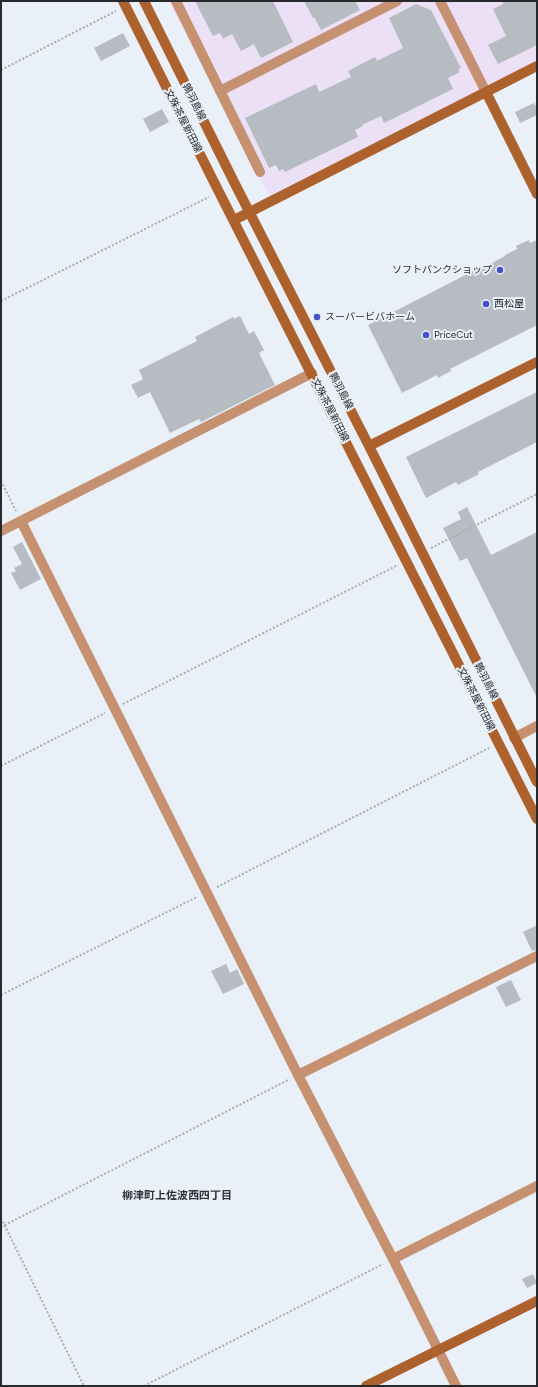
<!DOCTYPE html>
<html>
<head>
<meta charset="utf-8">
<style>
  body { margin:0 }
  #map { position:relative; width:538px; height:1387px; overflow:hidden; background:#eaf0f7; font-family:Figtree,sans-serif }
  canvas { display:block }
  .frame { position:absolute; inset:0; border:2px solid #27292c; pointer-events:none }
</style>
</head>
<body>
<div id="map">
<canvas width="538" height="1387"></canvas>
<div class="frame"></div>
</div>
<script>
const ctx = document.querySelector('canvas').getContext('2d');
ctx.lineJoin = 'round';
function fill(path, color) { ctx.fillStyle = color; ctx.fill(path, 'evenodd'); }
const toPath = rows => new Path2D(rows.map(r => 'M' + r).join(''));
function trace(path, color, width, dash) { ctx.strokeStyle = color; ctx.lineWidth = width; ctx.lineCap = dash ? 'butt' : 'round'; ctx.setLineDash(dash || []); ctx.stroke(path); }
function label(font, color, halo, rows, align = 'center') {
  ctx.font = font + ' Figtree,"Noto Sans JP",sans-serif'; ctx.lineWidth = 4; ctx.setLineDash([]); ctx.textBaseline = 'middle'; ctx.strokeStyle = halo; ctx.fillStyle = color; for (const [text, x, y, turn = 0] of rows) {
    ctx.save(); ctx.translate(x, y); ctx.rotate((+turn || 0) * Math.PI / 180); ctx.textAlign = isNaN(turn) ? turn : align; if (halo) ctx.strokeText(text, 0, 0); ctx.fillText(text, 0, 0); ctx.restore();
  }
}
const industrial = toPath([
  [169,1,537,1,537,61,269,196]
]);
const building = toPath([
  [195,1,273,1,293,42,261,58,254,44,241,51,232,34,223,39,220,33,213,36],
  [304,1,355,1,360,10,321,30,314,17,313,18],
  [502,1,537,1,537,45,498,64,488,45,506,36,493,9,503,4],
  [416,4,431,10,461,68,458,69,460,72,448,78,453,89,384,123,381,116,362,125,363,126,355,130,358,137,285,172,283,169,279,171,276,165,269,168,245,118,316,84,319,92,351,77,348,71,375,57,377,61,403,48,389,18],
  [123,33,130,46,101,61,94,48],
  [534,103,537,108,537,115,520,123,515,112],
  [162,109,169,122,150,132,143,119],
  [529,240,530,243,537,240,537,325,450,369,451,371,438,378,437,375,402,393,368,325,479,268,479,270,505,256,505,255,517,249,516,246],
  [240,316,249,334,254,331,264,350,259,353,275,385,201,422,199,419,170,433,150,392,138,398,131,385,143,379,139,370,197,341,195,337,233,317,234,319],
  [537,392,537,442,478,472,479,474,458,485,456,482,426,498,406,457],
  [467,507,491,555,537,532,537,698,467,558,460,561,443,528,461,519,458,512],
  [22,542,41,579,20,590,11,573,16,571,14,568,22,564,13,547],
  [537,925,537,950,532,951,523,932],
  [226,964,230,973,237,969,244,984,223,994,211,971],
  [511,980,521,1000,506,1007,496,987],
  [533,1274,537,1283,527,1288,522,1279]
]);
const path = toPath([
  [1,70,116,11],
  [1,301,209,197],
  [1,481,16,511],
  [431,548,537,494],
  [123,704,398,565],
  [1,766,105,713],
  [217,887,489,748],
  [1,995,197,897],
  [1,1218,84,1386],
  [1,1227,288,1080],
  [144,1386,383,1264]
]);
const street = toPath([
  [176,1,260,172],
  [440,1,486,92],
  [220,91,397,1],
  [21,521,298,1075,393,1259,456,1386],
  [1,531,312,373],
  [514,738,537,726],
  [298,1075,537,956],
  [393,1259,537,1186]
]);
const secondary = toPath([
  [123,1,219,192,537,819],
  [144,1,235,184,369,446,537,782],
  [486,92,537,66],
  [234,220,486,92,537,194],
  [369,446,537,362],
  [366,1386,537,1301]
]);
const markers = [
  [500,270,4,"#4452c6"],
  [486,304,4,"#4452c6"],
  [317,317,4,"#4452c6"],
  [426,335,4,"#4452c6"]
];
const streetNames = [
  ["鶉羽島線",194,102,64],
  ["文殊茶屋新田線",183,121,63],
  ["鶉羽島線",341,391,63],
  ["文殊茶屋新田線",330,410,63],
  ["鶉羽島線",486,681,63],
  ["文殊茶屋新田線",476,699,63]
];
const poiNames = [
  ["ソフトバンクショップ",492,270,"right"],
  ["西松屋",494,304],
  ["スーパービバホーム",325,317],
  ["PriceCut",434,335]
];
const neighbourhoodNames = [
  ["柳津町上佐波西四丁目",177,1196]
];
fill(industrial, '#ebe0f5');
fill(building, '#b7bcc3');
trace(path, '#a8adb2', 2, [2, 2]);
trace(street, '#c69171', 10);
trace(secondary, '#ad612d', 10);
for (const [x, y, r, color] of markers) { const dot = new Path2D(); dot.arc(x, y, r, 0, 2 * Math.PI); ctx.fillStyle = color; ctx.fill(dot); trace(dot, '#eaf0f7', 1.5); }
label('10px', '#27292c', '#eaf0f7', streetNames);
label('10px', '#27292c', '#eaf0f7', poiNames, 'left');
label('bold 11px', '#30343a', '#eaf0f7', neighbourhoodNames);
</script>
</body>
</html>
